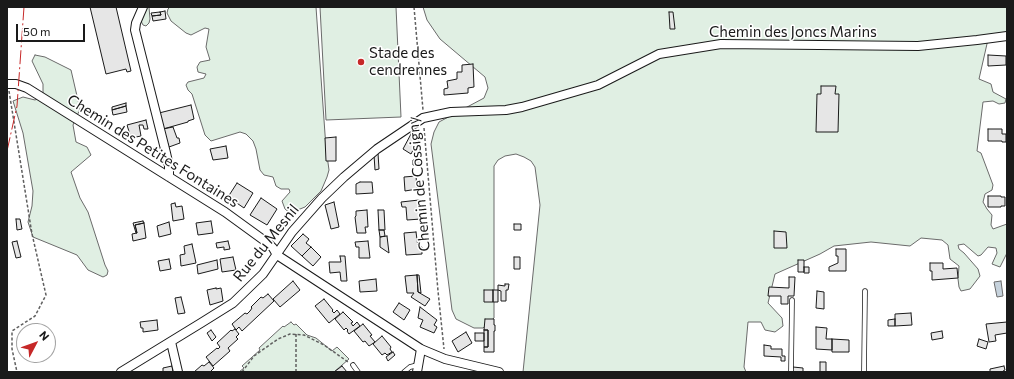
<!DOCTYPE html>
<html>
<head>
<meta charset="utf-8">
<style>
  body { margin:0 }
  #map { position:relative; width:1014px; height:379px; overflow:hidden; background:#fff; font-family:Commissioner,sans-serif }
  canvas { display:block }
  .frame { position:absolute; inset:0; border:8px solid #1a1a1a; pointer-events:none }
  .north { position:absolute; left:16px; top:323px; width:40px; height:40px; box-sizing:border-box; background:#fff; border:1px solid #a3a3a3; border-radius:50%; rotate:49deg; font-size:11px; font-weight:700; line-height:16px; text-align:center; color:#1a1a1a }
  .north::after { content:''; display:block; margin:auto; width:14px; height:18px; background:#c62828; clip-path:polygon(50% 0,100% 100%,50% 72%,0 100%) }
  .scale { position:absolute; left:16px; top:24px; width:69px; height:18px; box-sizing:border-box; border:2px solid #1a1a1a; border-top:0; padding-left:5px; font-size:12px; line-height:14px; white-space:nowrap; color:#1a1a1a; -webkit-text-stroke:3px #fff; paint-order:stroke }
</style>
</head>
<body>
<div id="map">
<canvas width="1014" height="379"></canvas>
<div class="frame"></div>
<div class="north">N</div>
<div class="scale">50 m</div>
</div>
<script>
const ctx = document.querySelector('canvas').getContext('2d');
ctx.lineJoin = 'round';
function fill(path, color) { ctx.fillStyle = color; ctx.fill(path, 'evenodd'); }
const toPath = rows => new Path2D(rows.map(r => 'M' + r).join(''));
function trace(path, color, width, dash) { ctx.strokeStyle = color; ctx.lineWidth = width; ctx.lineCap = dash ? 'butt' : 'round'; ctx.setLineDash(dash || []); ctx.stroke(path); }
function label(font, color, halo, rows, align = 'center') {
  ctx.font = font + ' Commissioner,sans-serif'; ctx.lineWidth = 3; ctx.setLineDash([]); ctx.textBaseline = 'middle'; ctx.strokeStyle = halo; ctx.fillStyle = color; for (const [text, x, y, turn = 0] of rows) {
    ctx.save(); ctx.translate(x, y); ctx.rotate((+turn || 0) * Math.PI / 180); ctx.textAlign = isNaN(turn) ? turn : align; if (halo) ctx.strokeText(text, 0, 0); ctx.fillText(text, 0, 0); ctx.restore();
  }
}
const green = toPath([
  [140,7,149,7,150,19,149,23,146,26,143,25,141,21,140,7],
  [170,7,316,7,326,148,329,170,327,177,321,191,305,207,290,213,285,209,282,201,290,192,289,189,281,189,276,186,273,177,264,175,260,170,256,149,253,141,246,134,240,132,211,141,205,135,192,94,188,90,186,85,188,82,204,78,206,74,198,72,197,67,200,62,210,60,206,47,209,29,205,28,191,35,186,33,171,21,167,13,168,9,170,7],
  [320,7,396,7,401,117,326,120,320,7],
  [423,7,1007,7,1007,35,989,35,979,79,991,84,993,92,1006,99,1005,103,999,104,993,101,983,102,977,151,981,153,993,185,992,190,985,194,983,202,987,209,992,215,991,225,993,229,1007,224,1007,253,1000,267,992,264,997,253,996,248,988,247,981,255,978,256,964,244,958,245,959,249,964,253,978,269,980,276,970,289,961,291,959,287,958,279,959,266,950,259,948,245,942,240,921,238,910,246,871,242,834,246,820,254,775,274,768,303,782,318,783,326,775,332,765,330,761,322,748,322,744,367,746,372,523,372,540,205,535,167,531,161,524,157,516,154,505,156,498,160,494,166,494,318,483,328,474,328,456,319,452,310,431,144,434,132,439,122,484,98,488,88,485,77,440,39,427,20,423,7],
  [35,55,45,57,71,70,80,109,73,125,76,142,87,147,91,155,71,172,80,198,88,212,105,265,108,271,107,275,103,277,88,270,77,255,33,237,28,222,32,206,33,191,23,133,13,101,23,97,35,100,43,96,43,84,32,61,35,55],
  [291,322,294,325,296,324,307,335,316,338,332,351,337,347,349,359,334,372,239,372,244,368,242,366,260,350,259,348,283,326,284,327,291,322]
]);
const water = toPath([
  [1001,281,1003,296,997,297,994,282,1001,281]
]);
const building = toPath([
  [90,7,116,7,131,71,127,72,126,69,106,74,90,7],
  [165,11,166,19,153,21,152,16,161,15,160,12,165,11],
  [160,12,161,15,152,16,151,13,160,12],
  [669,12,673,12,675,29,670,29,669,12],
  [988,55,1006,56,1006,65,988,66,988,55],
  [473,64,474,87,468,88,468,93,444,95,444,89,448,88,447,81,457,79,457,72,462,72,462,65,473,64],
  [821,86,836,86,835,94,839,94,838,132,816,132,817,94,821,94,821,86],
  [126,103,126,106,112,110,112,107,126,103],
  [191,105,194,119,188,121,188,122,163,129,159,113,191,105],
  [126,106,127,112,113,115,112,110,126,106],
  [146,120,148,129,144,129,143,125,139,125,141,136,131,138,127,125,146,120],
  [173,127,177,138,179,138,180,143,169,147,163,129,173,127],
  [988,129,1002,129,1002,134,1006,134,1006,142,1002,142,1002,141,988,141,988,129],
  [411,134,419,139,411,154,403,149,411,134],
  [336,137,336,161,326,161,325,138,336,137],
  [226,146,228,158,213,160,210,149,226,146],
  [378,153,379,169,375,170,374,155,378,153],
  [421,159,422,164,413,165,413,160,421,159],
  [416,176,417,189,405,191,404,177,416,176],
  [360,182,372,182,373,193,356,194,356,184,360,182],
  [237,183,253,193,244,208,228,197,237,183],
  [988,196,1001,196,1001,197,1005,197,1005,206,1001,206,1001,207,988,207,988,196],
  [261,198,277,209,267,225,250,215,261,198],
  [419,200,421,219,407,220,406,207,402,207,401,202,419,200],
  [334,202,339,227,331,229,325,205,334,202],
  [175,203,176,207,182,206,184,219,173,221,171,204,175,203],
  [367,210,368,227,365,227,366,233,357,233,355,217,356,216,356,211,367,210],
  [378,210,384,210,385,230,379,230,378,210],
  [16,219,20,219,22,229,17,230,16,219],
  [143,221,144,223,135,225,137,233,136,233,133,223,143,221],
  [211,221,213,233,198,235,196,223,211,221],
  [169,222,171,234,159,237,157,226,169,222],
  [144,223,146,238,133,241,132,234,137,233,135,225,144,223],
  [514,224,521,224,521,230,514,230,514,224],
  [379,230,384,230,385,236,380,237,379,230],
  [774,231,786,232,787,248,774,248,774,231],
  [416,232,418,247,422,247,422,254,406,255,404,233,416,232],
  [303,234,309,239,306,243,311,247,302,256,291,246,303,234],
  [387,236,389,253,380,247,380,237,387,236],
  [17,241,21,257,16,258,12,242,17,241],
  [228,241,230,249,224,250,224,247,217,248,216,243,228,241],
  [368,241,370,258,359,258,359,247,356,247,355,242,368,241],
  [192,244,196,263,181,266,180,255,185,254,184,246,192,244],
  [311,247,321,257,313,266,302,256,311,247],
  [836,249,846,249,846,271,829,271,829,267,838,263,838,256,836,256,836,249],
  [340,256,345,256,347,281,341,281,340,272,330,273,329,262,341,262,340,256],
  [233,257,236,270,222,272,220,259,233,257],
  [514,257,520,257,520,269,514,269,514,257],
  [169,259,171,269,160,271,158,261,169,259],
  [217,260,218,269,198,274,197,265,217,260],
  [798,260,804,260,804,272,798,272,798,260],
  [930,263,943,263,943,269,957,268,958,278,932,280,932,271,930,271,930,263],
  [804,267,809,267,809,273,804,273,804,267],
  [417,275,419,275,421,293,418,292,417,275],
  [417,275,418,292,430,299,425,306,411,297,414,293,407,293,405,276,417,275],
  [789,277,795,277,794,296,788,296,788,304,781,304,781,296,768,296,769,287,789,288,789,277],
  [376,279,377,291,360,292,359,281,376,279],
  [293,281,300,290,280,307,273,299,293,281],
  [505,284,509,284,508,290,506,290,506,301,501,301,501,291,498,290,498,285,505,286,505,284],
  [216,288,216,289,221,288,223,301,210,305,207,290,216,288],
  [484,290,493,290,493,302,484,302,484,290],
  [493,290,498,290,498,302,493,302,493,290],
  [817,291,824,292,824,309,816,308,817,291],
  [268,294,274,301,242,331,239,327,236,330,232,324,245,313,247,314,250,311,252,308,251,307,261,297,263,298,268,294],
  [181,297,185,313,178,314,175,298,181,297],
  [324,299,333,310,332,311,334,313,337,310,340,314,329,323,315,306,324,299],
  [399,303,410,310,404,320,393,312,399,303],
  [420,307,437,320,434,325,437,327,434,333,420,327,423,320,418,318,420,307],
  [343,312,353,322,351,323,353,326,357,322,360,326,349,334,347,331,348,330,346,328,344,330,335,319,343,312],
  [911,313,912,325,895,326,895,314,911,313],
  [485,319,494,319,494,325,495,325,495,331,494,331,494,352,484,352,484,347,488,347,488,330,484,330,485,319],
  [895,319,895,326,888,326,888,320,895,319],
  [157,320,158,330,143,332,143,328,141,328,140,322,157,320],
  [1007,322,1007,333,995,335,996,341,989,342,986,324,1007,322],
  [363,324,372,335,370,336,375,342,369,346,365,341,363,342,354,331,363,324],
  [816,327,827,328,826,339,832,339,832,350,816,349,816,327],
  [235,329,239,334,236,337,238,339,228,348,230,351,213,366,206,357,217,348,218,349,220,347,217,343,231,330,232,331,235,329],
  [211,330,216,337,212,341,207,333,211,330],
  [484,330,488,330,488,347,484,347,484,330],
  [942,331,943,338,932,340,931,333,942,331],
  [466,332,472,343,458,352,452,341,466,332],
  [475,333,484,333,484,341,475,341,475,333],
  [382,336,391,347,390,349,392,352,387,355,385,353,382,355,373,344,382,336],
  [832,339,849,340,849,352,832,352,832,339],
  [979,339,988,342,986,349,977,346,979,339],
  [764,345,771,346,771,349,782,349,782,356,785,356,785,361,781,361,781,357,764,356,764,345],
  [393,352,395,355,388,361,386,357,393,352],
  [209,362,214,368,210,372,194,372,202,365,204,366,209,362],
  [820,362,826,362,826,372,820,372,820,362],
  [172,366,173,372,163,372,163,368,172,366],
  [342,366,347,372,334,372,342,366],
  [1004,366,1005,370,1003,371,1003,372,990,372,990,369,1004,366],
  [793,367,803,368,803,372,792,372,793,367]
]);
const path = toPath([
  [414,7,423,110],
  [9,91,32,234,46,295,35,316,12,331,12,349,17,372],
  [424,128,438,291,444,349],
  [296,334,296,372],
  [242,372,254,356,278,339,290,334,304,335,324,345,348,362]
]);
const service = toPath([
  [353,365,358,372],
  [404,372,410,367,418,365],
  [791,372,792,300],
  [864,372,865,291]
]);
const minor = toPath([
  [143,7,136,23,135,30,166,153,169,166,169,177],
  [7,84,16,84,27,88,225,212,269,244,273,248,277,255,421,349,445,359,499,372],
  [171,342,178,372],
  [121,372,201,323,233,303,263,274,292,232,322,198,344,177,377,149,423,118,451,112,506,110,522,107,598,85,659,54,721,44,918,46,977,40,1007,36],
  [417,372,421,349]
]);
const power = toPath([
  [7,151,17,106,24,7]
]);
const markers = [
  [361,62,4,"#c62828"]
];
const streetNames = [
  ["Chemin des Joncs Marins",793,32],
  ["Chemin des Petites Fontaines",153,151,32],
  ["Chemin de Cossigny",419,184,-95],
  ["Rue du Mesnil",266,243,-51]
];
const poiNames = [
  ["Stade des",369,53],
  ["cendrennes",369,70]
];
fill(green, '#e0efe3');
trace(green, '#6a6a6a', 1);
fill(water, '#c6d2dc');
trace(water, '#6a6a6a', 1);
fill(building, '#e6e6e6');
trace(building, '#1a1a1a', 1);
trace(service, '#1a1a1a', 5.5);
trace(minor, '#1a1a1a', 10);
trace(path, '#5f5f5f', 1.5, [3, 2]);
trace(service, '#fff', 4);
trace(minor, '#fff', 8);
trace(power, '#c62828', 1, [14, 3, 2, 3]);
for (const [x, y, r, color] of markers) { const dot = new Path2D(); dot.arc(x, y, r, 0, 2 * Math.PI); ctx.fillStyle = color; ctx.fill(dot); trace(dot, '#fff', 1.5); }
label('15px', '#1a1a1a', '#fff', streetNames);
label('15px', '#1a1a1a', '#fff', poiNames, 'left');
</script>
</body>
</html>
